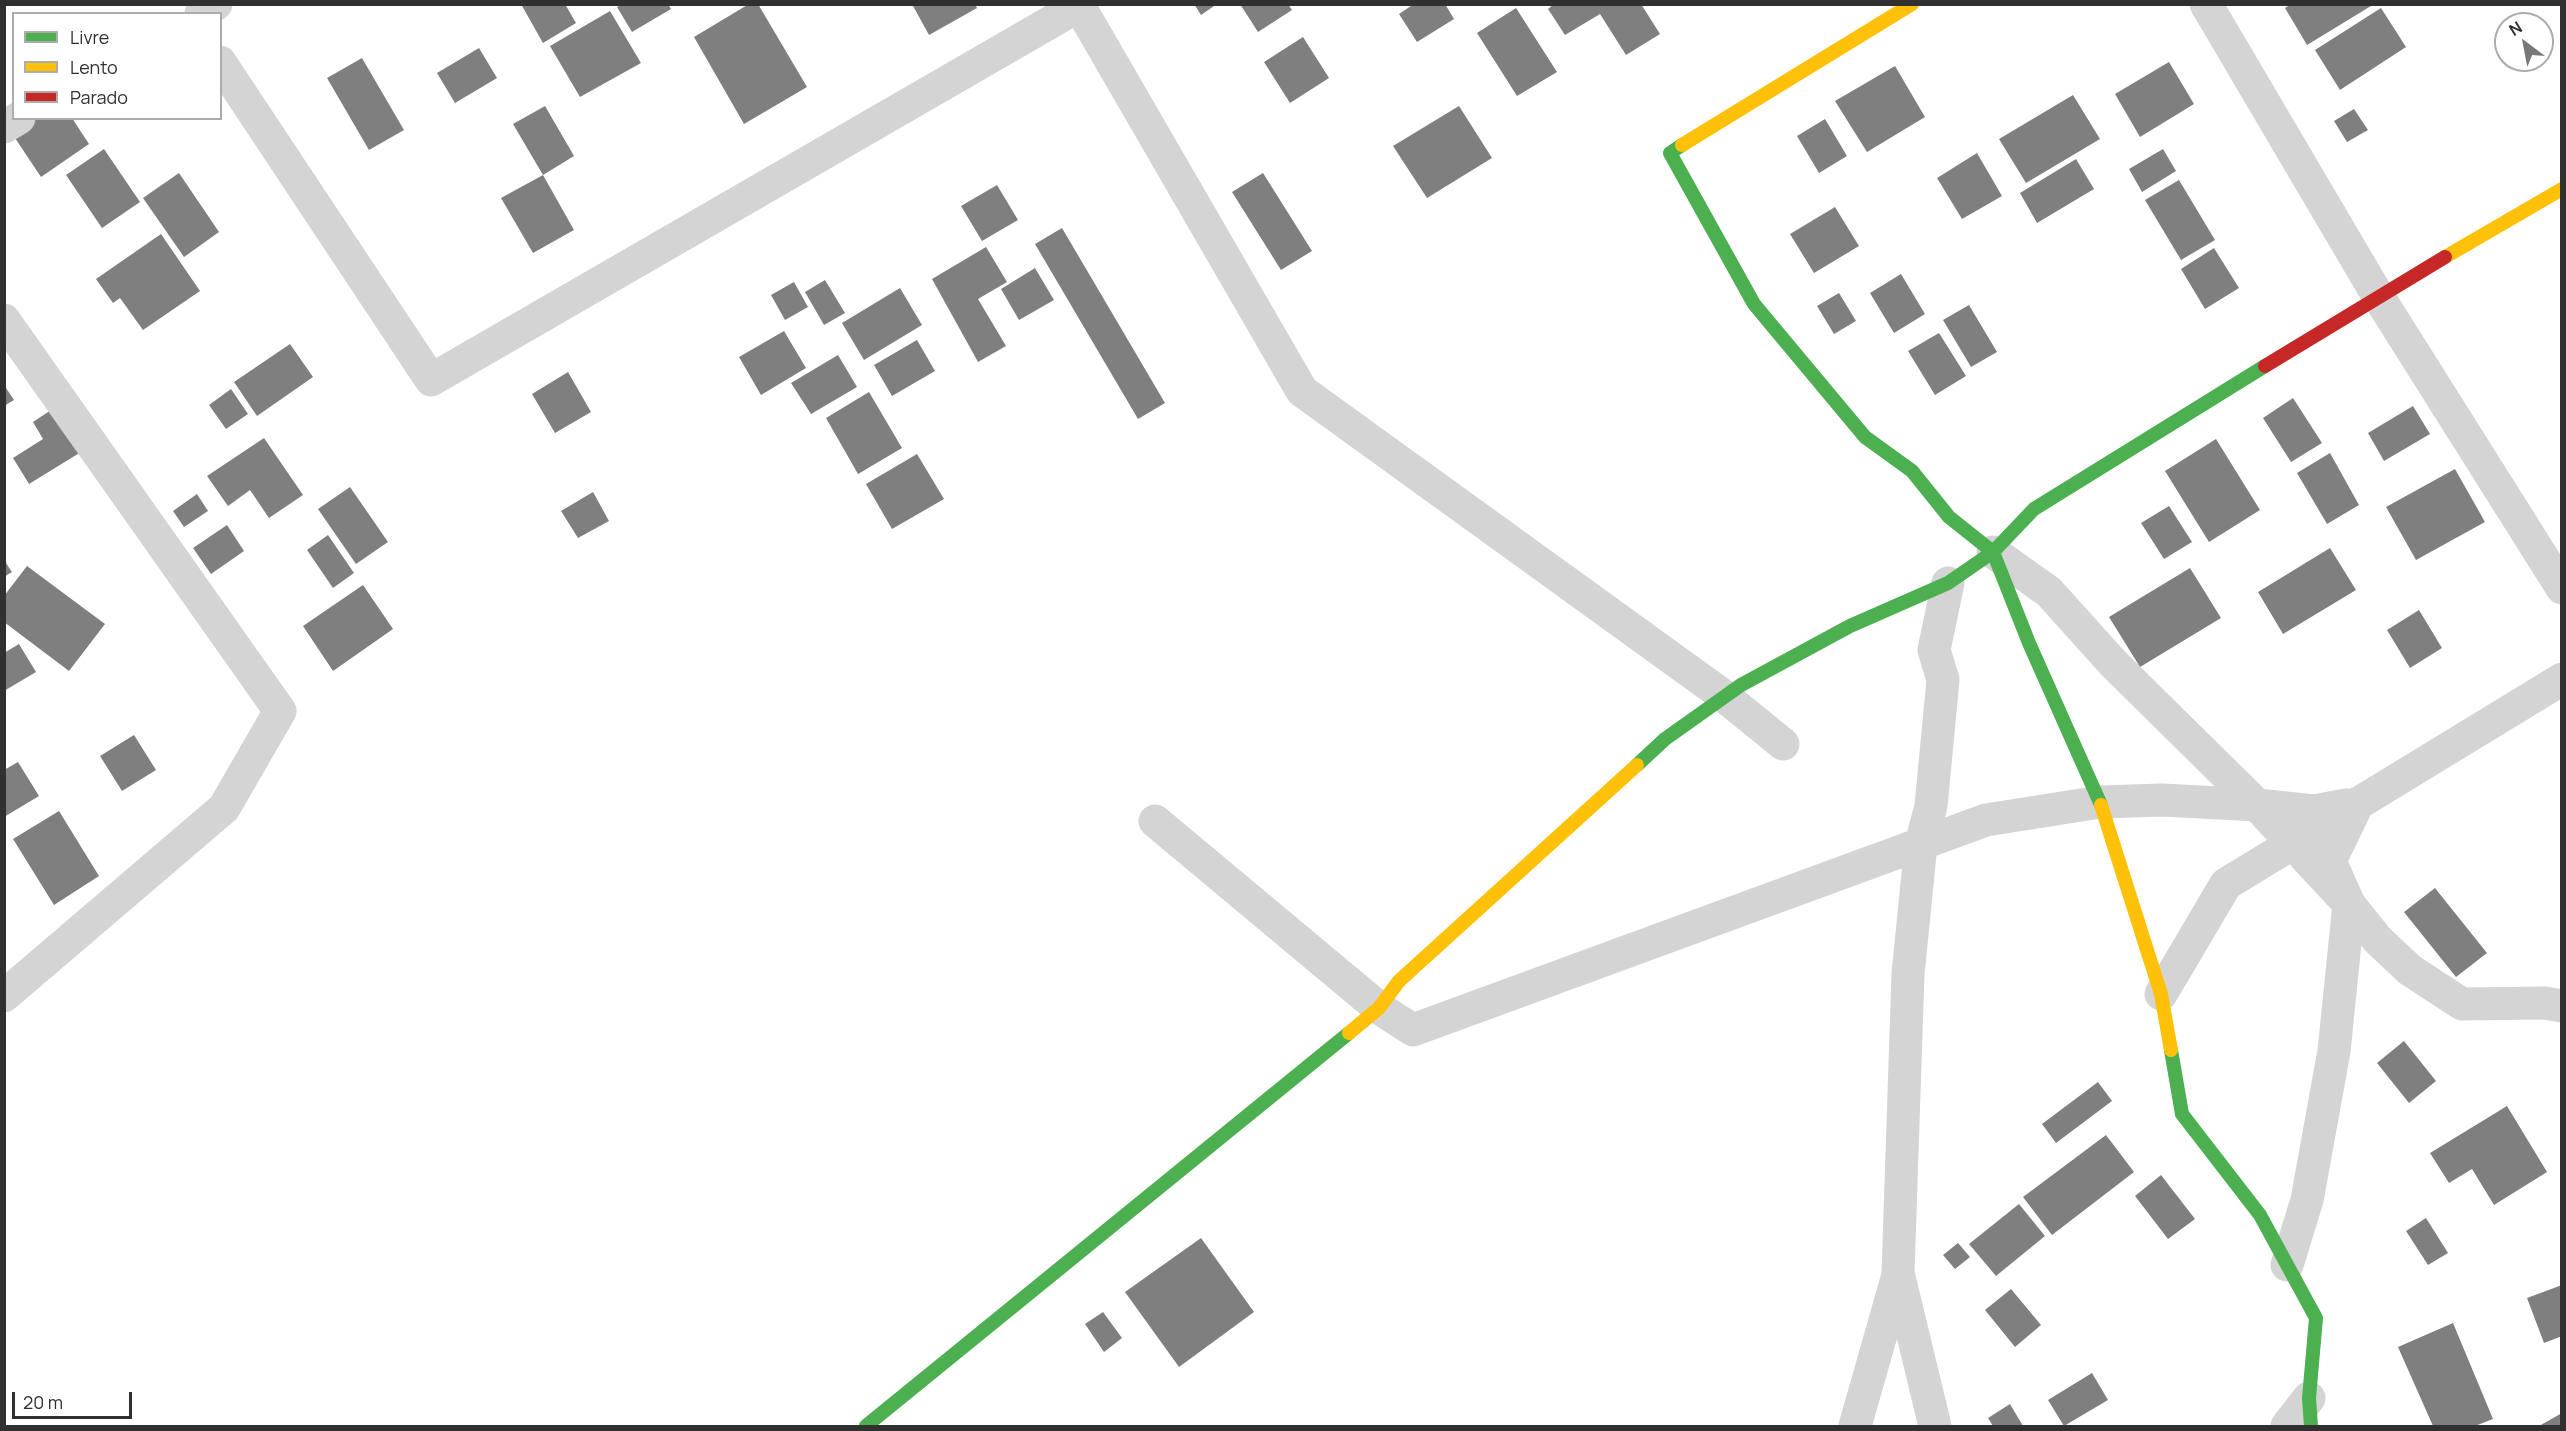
<!DOCTYPE html>
<html>
<head>
<meta charset="utf-8">
<style>
  body { margin:0 }
  #map { position:relative; width:2566px; height:1431px; overflow:hidden; background:#fff; font-family:Manrope,sans-serif }
  canvas { display:block }
  .frame { position:absolute; inset:0; border:6px solid #303030; pointer-events:none }
  .legend { position:absolute; left:12px; top:12px; width:210px; height:108px; box-sizing:border-box; background:#fff; border:2px solid #acacac; margin:0; padding:8px 10px; list-style:none; font-size:18px; color:#303030 }
  .legend li { display:flex; align-items:center; gap:12px; height:30px }
  .legend b { width:30px; border:2px solid #acacac }
  .north { position:absolute; left:2494px; top:12px; width:60px; height:60px; box-sizing:border-box; background:#fff; border:2px solid #acacac; border-radius:50%; rotate:328deg; font-size:16px; font-weight:700; line-height:24px; text-align:center; color:#303030 }
  .north::after { content:''; display:block; margin:auto; width:21px; height:27px; background:#787878; clip-path:polygon(50% 0,100% 100%,50% 72%,0 100%) }
  .scale { position:absolute; left:12px; top:1392px; width:120px; height:27px; box-sizing:border-box; border:3px solid #303030; border-top:0; padding-left:8px; font-size:18px; line-height:21px; white-space:nowrap; color:#303030; -webkit-text-stroke:4px #fff; paint-order:stroke }
</style>
</head>
<body>
<div id="map">
<canvas width="2566" height="1431"></canvas>
<div class="frame"></div>
<ul class="legend">
<li><b style="height:8px;background:#4caf50"></b>Livre</li>
<li><b style="height:8px;background:#ffc107"></b>Lento</li>
<li><b style="height:8px;background:#c62828"></b>Parado</li>
</ul>
<div class="north">N</div>
<div class="scale">20 m</div>
</div>
<script>
const ctx = document.querySelector('canvas').getContext('2d');
ctx.lineJoin = 'round';
function fill(path, color) { ctx.fillStyle = color; ctx.fill(path, 'evenodd'); }
const toPath = rows => new Path2D(rows.map(r => 'M' + r).join(''));
function trace(path, color, width, dash) { ctx.strokeStyle = color; ctx.lineWidth = width; ctx.lineCap = dash ? 'butt' : 'round'; ctx.setLineDash(dash || []); ctx.stroke(path); }
const building = toPath([
  [521,4,565,4,576,23,543,43],
  [622,4,668,4,671,9,632,32,617,7],
  [749,4,758,4,807,87,744,124,694,37],
  [912,4,975,4,977,8,929,35],
  [1194,4,1217,4,1201,15],
  [1240,4,1288,4,1292,10,1258,32],
  [1414,4,1445,4,1454,19,1417,42,1399,14],
  [1554,4,1641,4,1660,34,1626,55,1600,14,1565,35,1548,9],
  [2291,4,2370,4,2371,6,2307,45,2285,8],
  [1516,8,1557,72,1517,96,1477,33],
  [2381,8,2406,47,2340,90,2315,50],
  [610,11,641,63,580,97,550,46],
  [1303,37,1329,78,1290,103,1264,62],
  [479,48,497,78,455,103,437,73],
  [362,58,404,130,369,150,327,78],
  [2169,62,2194,104,2140,137,2115,94],
  [1895,66,1925,117,1867,152,1835,101],
  [2073,95,2100,139,2026,183,1999,139],
  [545,106,574,156,543,175,513,124],
  [1459,106,1492,158,1427,198,1393,146],
  [2354,109,2368,130,2347,142,2334,121],
  [37,118,72,118,89,144,41,177,13,135],
  [1825,119,1847,156,1819,173,1797,136],
  [104,149,140,202,102,228,66,175],
  [2163,149,2176,171,2142,192,2129,169],
  [1977,153,2002,196,1962,219,1937,178],
  [2076,159,2094,189,2037,223,2020,193],
  [179,173,219,232,184,257,143,198],
  [1263,173,1312,251,1281,270,1232,192],
  [543,175,574,230,533,253,501,198],
  [2179,180,2215,240,2181,260,2145,200],
  [997,185,1018,220,982,241,961,206],
  [1835,207,1859,246,1814,273,1790,234],
  [1062,228,1165,403,1138,419,1035,244],
  [161,234,200,291,143,330,120,298,113,303,96,279],
  [986,247,1007,282,978,299,1006,346,978,362,932,279],
  [2214,248,2239,288,2205,309,2181,269],
  [1035,268,1054,300,1019,320,1001,289],
  [1901,274,1925,314,1894,333,1870,293],
  [825,280,845,313,824,325,805,292],
  [794,282,808,307,785,320,771,295],
  [900,288,922,325,864,360,842,323],
  [1839,293,1856,321,1834,334,1817,306],
  [1969,305,1997,352,1971,367,1943,320],
  [784,331,806,368,761,395,739,357],
  [1939,333,1966,376,1935,395,1908,351],
  [917,340,935,371,892,396,874,365],
  [290,344,313,377,257,416,234,382],
  [838,355,857,387,811,414,791,383],
  [568,372,591,412,555,433,532,394],
  [4,385,14,400,4,406],
  [231,389,248,414,226,429,209,405],
  [869,392,902,448,858,474,826,418],
  [2293,398,2322,443,2291,462,2263,418],
  [2413,406,2430,434,2384,461,2368,433],
  [54,408,81,452,29,484,13,458,43,439,33,422],
  [264,438,303,495,269,518,250,490,228,506,207,476],
  [2216,439,2260,510,2209,542,2165,471],
  [2330,453,2359,505,2327,524,2297,473],
  [917,454,944,499,892,529,866,484],
  [2455,469,2485,522,2416,560,2386,507],
  [350,487,388,542,356,564,318,509],
  [593,492,609,521,578,538,561,511],
  [197,494,208,511,184,527,173,511],
  [2169,506,2192,542,2164,559,2141,523],
  [227,525,244,551,211,574,193,548],
  [328,535,354,573,333,588,307,550],
  [2330,548,2356,590,2283,634,2258,592],
  [4,560,12,572,4,577],
  [27,566,105,624,69,671,4,622,4,596],
  [2190,568,2221,618,2140,667,2109,617],
  [363,585,393,629,333,671,303,626],
  [2419,610,2442,648,2410,668,2387,630],
  [19,644,36,672,4,691,4,653],
  [134,735,156,770,122,791,100,756],
  [18,762,39,796,4,817,4,770],
  [59,811,99,876,54,905,13,839],
  [2435,888,2487,953,2456,977,2404,912],
  [2404,1041,2436,1081,2409,1103,2377,1063],
  [2098,1082,2112,1101,2056,1143,2042,1124],
  [2507,1106,2547,1172,2494,1205,2472,1169,2449,1183,2430,1153],
  [2106,1135,2134,1172,2052,1235,2023,1197],
  [2161,1175,2195,1219,2168,1239,2135,1196],
  [2019,1204,2045,1236,1996,1276,1969,1244],
  [2426,1218,2448,1253,2428,1265,2406,1231],
  [1201,1238,1254,1312,1179,1367,1125,1292],
  [1958,1243,1970,1257,1955,1269,1943,1255],
  [2562,1285,2562,1336,2544,1343,2527,1298],
  [2011,1289,2041,1325,2015,1347,1985,1310],
  [1103,1312,1122,1338,1104,1352,1085,1324],
  [2453,1323,2493,1419,2475,1426,2433,1426,2398,1347],
  [2092,1373,2108,1400,2064,1426,2048,1400],
  [2010,1404,2023,1426,1993,1426,1988,1418],
  [2562,1413,2562,1426,2539,1426]
]);
const street = toPath([
  [1078,4,1302,391,1724,696,1783,744],
  [2206,4,2378,296,2562,588],
  [201,14,216,4],
  [220,62,431,380,1082,4],
  [4,127,19,118],
  [4,320,280,711,224,808,4,996],
  [1993,552,2049,592,2113,663,2257,805,2314,811,2346,805],
  [1155,821,1379,1008,1413,1030,1986,820,2100,802,2162,800,2257,805,2349,904,2378,940,2410,970,2462,1004,2545,1003,2562,1006],
  [2161,994,2226,884,2562,679],
  [2287,1265,2307,1200,2334,1051,2349,904,2330,861,2358,803],
  [1855,1426,1898,1275],
  [1935,1426,1898,1273,1908,974,1921,844,1931,806,1943,680,1934,650,1948,583],
  [2287,1426,2309,1398]
]);
const fast = toPath([
  [1682,145,1670,153,1754,304,1865,437,1912,471,1949,517,1993,552,2029,643,2101,805],
  [1637,765,1665,739,1741,685,1850,626,1948,583,1993,552,2034,509,2265,366],
  [2171,1050,2182,1114,2260,1215,2316,1318,2309,1398,2311,1426],
  [866,1426,1349,1033]
]);
const slow = toPath([
  [1682,145,1912,4],
  [2445,257,2562,189],
  [2101,805,2161,994,2171,1050],
  [1349,1033,1379,1008,1399,981,1637,765]
]);
const jam = toPath([
  [2265,366,2445,257]
]);
fill(building, '#7f7f7f');
trace(street, '#d4d4d4', 33);
trace(fast, '#4caf50', 14);
trace(slow, '#ffc107', 14);
trace(jam, '#c62828', 14);
</script>
</body>
</html>
